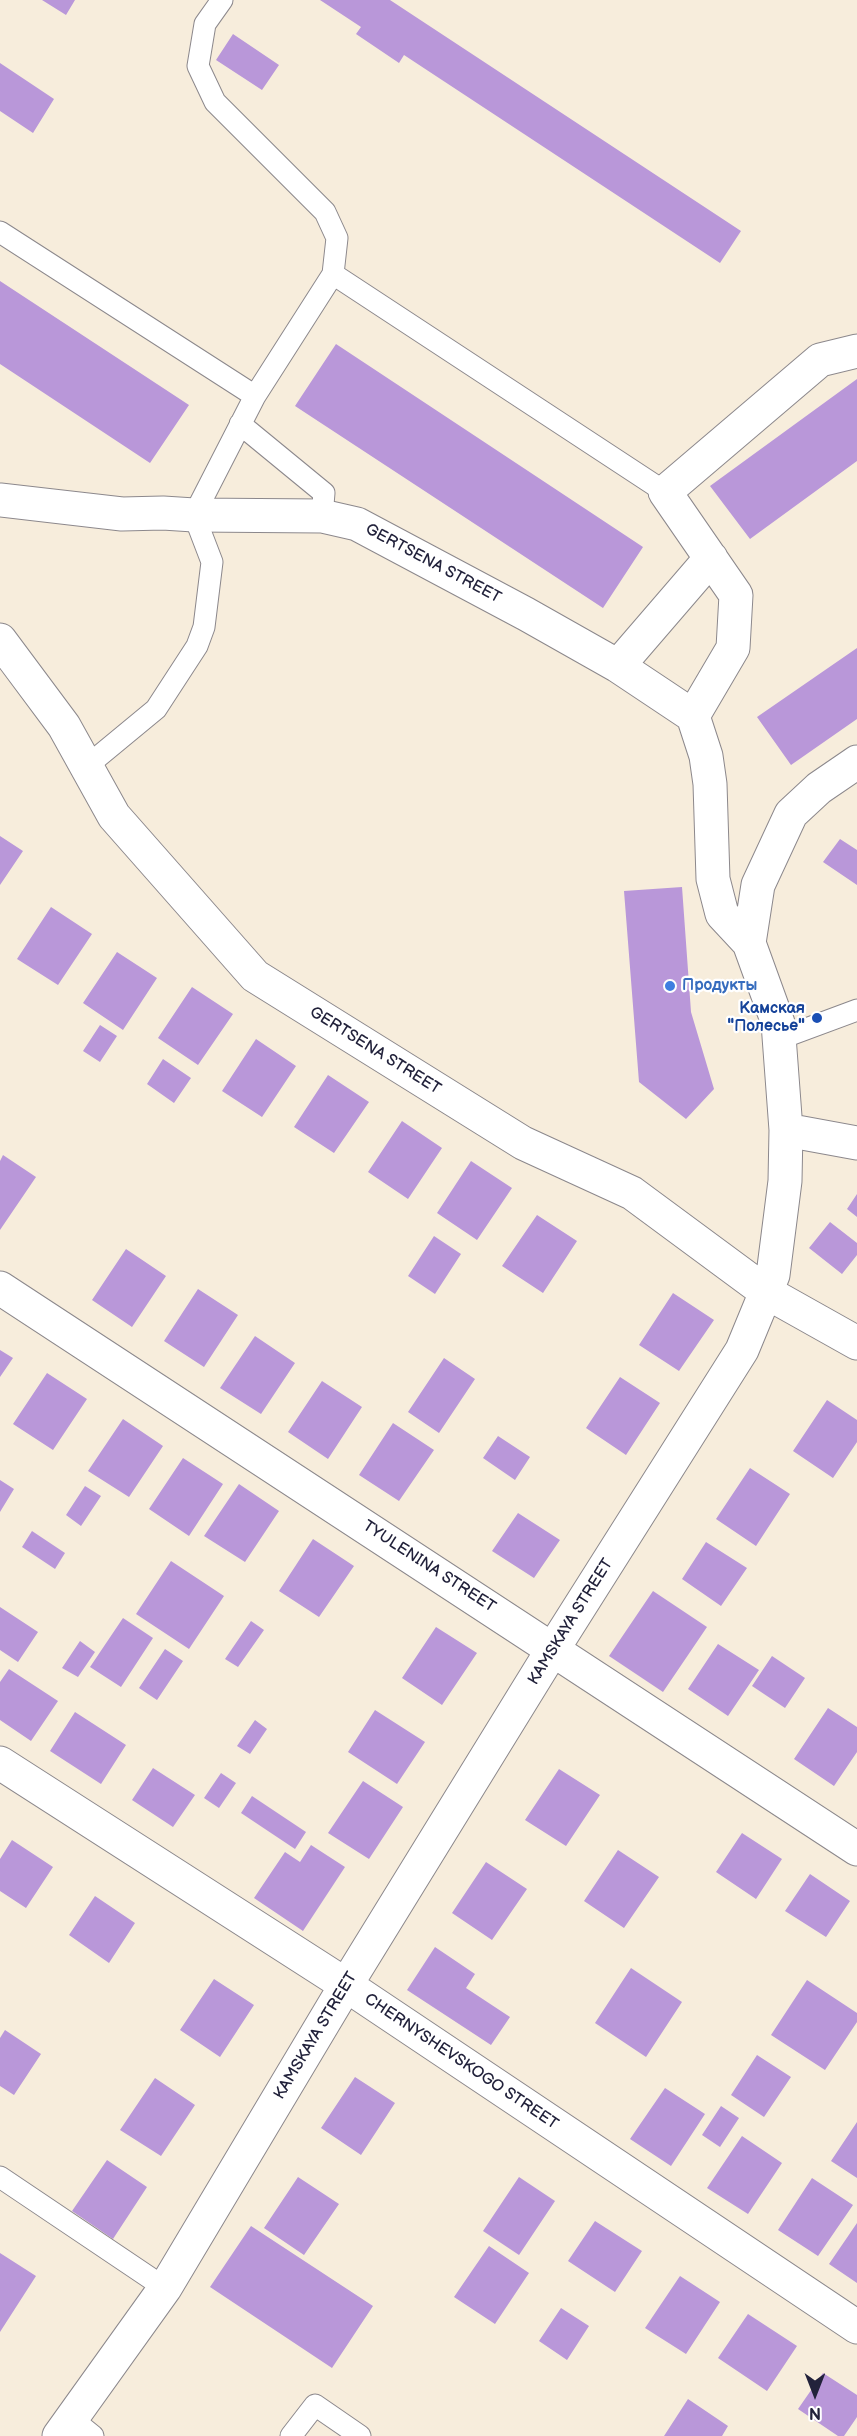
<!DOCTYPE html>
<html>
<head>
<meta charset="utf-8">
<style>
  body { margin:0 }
  #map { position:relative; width:857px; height:2436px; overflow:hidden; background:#f7eddc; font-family:"Balsamiq Sans",sans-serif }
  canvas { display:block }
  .north { position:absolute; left:785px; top:2364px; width:60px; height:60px; -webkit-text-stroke:4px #fff; paint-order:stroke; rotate:180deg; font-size:16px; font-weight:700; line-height:24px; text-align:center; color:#22223b }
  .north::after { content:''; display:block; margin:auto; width:21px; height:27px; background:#22223b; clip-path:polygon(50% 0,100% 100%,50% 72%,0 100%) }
</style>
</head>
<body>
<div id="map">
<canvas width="857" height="2436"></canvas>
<div class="north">N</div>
</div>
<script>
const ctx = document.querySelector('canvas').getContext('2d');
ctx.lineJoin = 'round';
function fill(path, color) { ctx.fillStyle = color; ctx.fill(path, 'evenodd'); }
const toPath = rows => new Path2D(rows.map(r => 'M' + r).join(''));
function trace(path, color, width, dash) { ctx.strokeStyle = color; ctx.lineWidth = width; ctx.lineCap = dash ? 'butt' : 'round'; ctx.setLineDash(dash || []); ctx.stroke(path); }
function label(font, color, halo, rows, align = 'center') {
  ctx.font = font + ' "Balsamiq Sans",sans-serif'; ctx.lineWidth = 4.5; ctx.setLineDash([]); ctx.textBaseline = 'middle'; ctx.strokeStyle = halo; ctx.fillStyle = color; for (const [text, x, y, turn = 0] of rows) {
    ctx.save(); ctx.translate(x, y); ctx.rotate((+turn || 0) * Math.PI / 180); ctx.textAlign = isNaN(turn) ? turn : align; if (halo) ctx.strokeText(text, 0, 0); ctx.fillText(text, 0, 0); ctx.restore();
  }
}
const building = toPath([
  [42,0,75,0,66,15],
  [320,0,390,0,741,231,720,263,404,55,399,63,356,34,361,27],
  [233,34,279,65,262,90,216,60],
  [0,63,54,99,33,133,0,111],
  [0,281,189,405,150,463,0,364],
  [336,344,643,547,603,608,295,406],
  [857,379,857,461,750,539,710,486],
  [857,648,857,719,791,765,757,717],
  [0,836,23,851,0,885],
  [840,839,857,850,857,885,823,862],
  [682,887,691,1012,714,1089,686,1119,639,1082,624,891],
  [51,907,92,934,58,985,17,959],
  [117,952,157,978,123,1030,83,1003],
  [192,987,233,1014,198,1065,158,1038],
  [100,1025,117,1036,100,1062,83,1051],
  [256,1039,296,1066,262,1117,222,1091],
  [163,1059,191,1078,174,1103,147,1084],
  [328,1075,369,1102,334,1153,294,1127],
  [402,1121,442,1148,408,1199,368,1172],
  [3,1155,36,1177,0,1230,0,1161],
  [471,1161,512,1188,477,1240,437,1213],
  [857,1194,857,1217,847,1209],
  [537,1215,577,1241,543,1293,502,1266],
  [830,1222,857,1243,857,1255,842,1274,809,1248],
  [434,1236,461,1254,435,1294,408,1276],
  [126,1249,166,1276,132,1327,92,1300],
  [198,1289,238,1315,204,1367,164,1341],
  [673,1293,714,1320,679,1371,639,1345],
  [255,1336,295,1363,261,1414,220,1388],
  [0,1350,13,1358,0,1377],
  [444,1358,475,1379,439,1433,408,1412],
  [47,1373,87,1399,53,1450,13,1424],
  [620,1377,660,1403,626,1455,586,1428],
  [322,1381,362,1407,328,1459,288,1432],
  [827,1400,857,1420,857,1442,833,1478,793,1451],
  [123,1419,163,1446,129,1497,88,1471],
  [393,1423,434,1450,399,1501,359,1475],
  [498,1436,530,1457,515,1480,483,1458],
  [183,1458,223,1484,189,1536,149,1509],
  [750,1468,790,1494,756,1546,716,1519],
  [0,1480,14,1489,0,1512],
  [239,1484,279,1511,245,1562,204,1536],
  [85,1486,101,1496,81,1526,66,1515],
  [518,1513,560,1540,534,1578,492,1551],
  [32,1531,65,1553,55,1569,22,1547],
  [313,1539,354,1566,319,1617,279,1591],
  [706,1542,747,1568,721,1606,682,1579],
  [171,1561,224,1596,189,1649,136,1614],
  [653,1591,707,1627,663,1692,609,1656],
  [0,1607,38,1632,18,1662,0,1650],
  [123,1618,153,1638,121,1687,90,1667],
  [251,1621,264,1630,238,1667,225,1659],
  [436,1627,477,1653,442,1705,402,1678],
  [80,1641,95,1652,78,1677,62,1668],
  [718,1644,759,1670,728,1716,688,1689],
  [165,1649,183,1661,157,1700,139,1688],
  [772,1656,805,1678,785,1708,752,1686],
  [9,1669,58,1701,31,1741,0,1720,0,1682],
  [828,1708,857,1727,857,1752,834,1786,794,1759],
  [375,1710,425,1742,397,1784,348,1752],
  [75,1712,126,1745,101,1784,50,1751],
  [255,1720,267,1729,250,1754,237,1746],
  [153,1768,195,1795,173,1827,132,1800],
  [559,1769,600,1795,566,1846,525,1820],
  [221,1773,236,1783,219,1808,204,1798],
  [363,1781,403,1807,369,1859,328,1833],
  [252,1796,306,1832,295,1849,241,1813],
  [742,1833,782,1859,756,1899,716,1872],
  [12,1840,53,1867,26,1908,0,1891,0,1859],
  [311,1845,345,1867,303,1931,254,1898,285,1852,300,1862],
  [618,1850,659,1877,624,1928,584,1901],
  [486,1862,527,1889,492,1940,452,1913],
  [810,1874,850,1901,826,1937,785,1911],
  [95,1896,135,1923,109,1963,69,1935],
  [435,1947,475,1974,466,1988,510,2017,491,2045,407,1990],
  [631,1968,682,2002,646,2057,595,2023],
  [214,1979,254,2005,220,2057,180,2030],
  [807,1980,857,2013,857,2022,825,2070,771,2035],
  [5,2030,41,2054,14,2095,0,2086,0,2038],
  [757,2055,791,2077,764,2117,731,2095],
  [355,2077,395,2103,361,2155,321,2128],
  [155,2078,195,2105,161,2156,120,2130],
  [665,2088,705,2114,671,2166,630,2139],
  [721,2106,739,2118,720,2147,702,2135],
  [857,2122,857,2178,831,2161],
  [742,2136,782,2163,748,2214,707,2188],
  [107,2160,147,2187,113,2239,72,2211],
  [298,2177,339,2204,304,2255,264,2228],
  [519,2177,555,2201,519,2255,483,2231],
  [812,2178,853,2205,818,2256,778,2230],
  [595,2221,642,2251,615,2292,568,2261],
  [857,2223,857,2283,829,2264],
  [251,2226,373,2306,332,2368,210,2287],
  [489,2246,529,2273,495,2324,454,2297],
  [0,2253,36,2276,0,2332],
  [680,2276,720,2302,686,2354,645,2328],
  [561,2308,589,2326,567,2360,539,2341],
  [748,2314,797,2346,767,2391,718,2358],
  [823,2373,857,2395,857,2417,844,2436,838,2436,798,2409],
  [688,2399,728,2426,722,2436,664,2436]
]);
const service = toPath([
  [0,232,255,396],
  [333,274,665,492],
  [240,424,324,493,322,516],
  [87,766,156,709,197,646,204,627,212,562,194,515,255,396,333,274,337,238,325,212,215,102,198,66,205,24,222,0],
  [779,1039,857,1010],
  [0,2177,165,2288],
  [72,2419,93,2436],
  [291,2436,315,2405,360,2436]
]);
const minor = toPath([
  [0,500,122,514,163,513,194,515,322,516,357,524,526,614,618,666,693,716,706,756,710,784,713,879,722,914,749,943],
  [0,640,64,726,114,816,255,976,523,1143,632,1193,766,1292,857,1343],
  [618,666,711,558],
  [693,716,733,648,736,595,665,492,820,360,857,351],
  [786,1130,857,1143],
  [0,1288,857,1849],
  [0,1763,346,1985,857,2327],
  [59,2436,165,2288,346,1985,553,1649,742,1350,773,1275,785,1181,786,1130,778,1023,749,943,758,885,791,814,819,788,857,762]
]);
const markers = [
  [670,986,6,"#3f7fe0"],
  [817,1018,6,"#1a4fb4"]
];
const streetNames = [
  ["GERTSENA STREET",433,564,28],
  ["GERTSENA STREET",375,1051,32],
  ["TYULENINA STREET",429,1567,33],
  ["KAMSKAYA STREET",571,1622,-58],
  ["KAMSKAYA STREET",316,2036,-59],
  ["CHERNYSHEVSKOGO STREET",461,2062,34]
];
const shopNames = [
  ["Продукты",682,986]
];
const transitNames = [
  ["Камская",805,1009],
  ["\"Полесье\"",805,1027]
];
fill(building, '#b997d9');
trace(service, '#8c888c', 23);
trace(minor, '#8c888c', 35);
trace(service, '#fff', 21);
trace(minor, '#fff', 33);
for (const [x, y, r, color] of markers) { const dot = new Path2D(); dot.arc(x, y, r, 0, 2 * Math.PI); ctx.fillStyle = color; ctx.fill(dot); trace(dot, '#fff', 2); }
label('16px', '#22223b', '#fff', streetNames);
label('bold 16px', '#366cbe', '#fff', shopNames, 'left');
label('bold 16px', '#164399', '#fff', transitNames, 'right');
</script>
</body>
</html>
